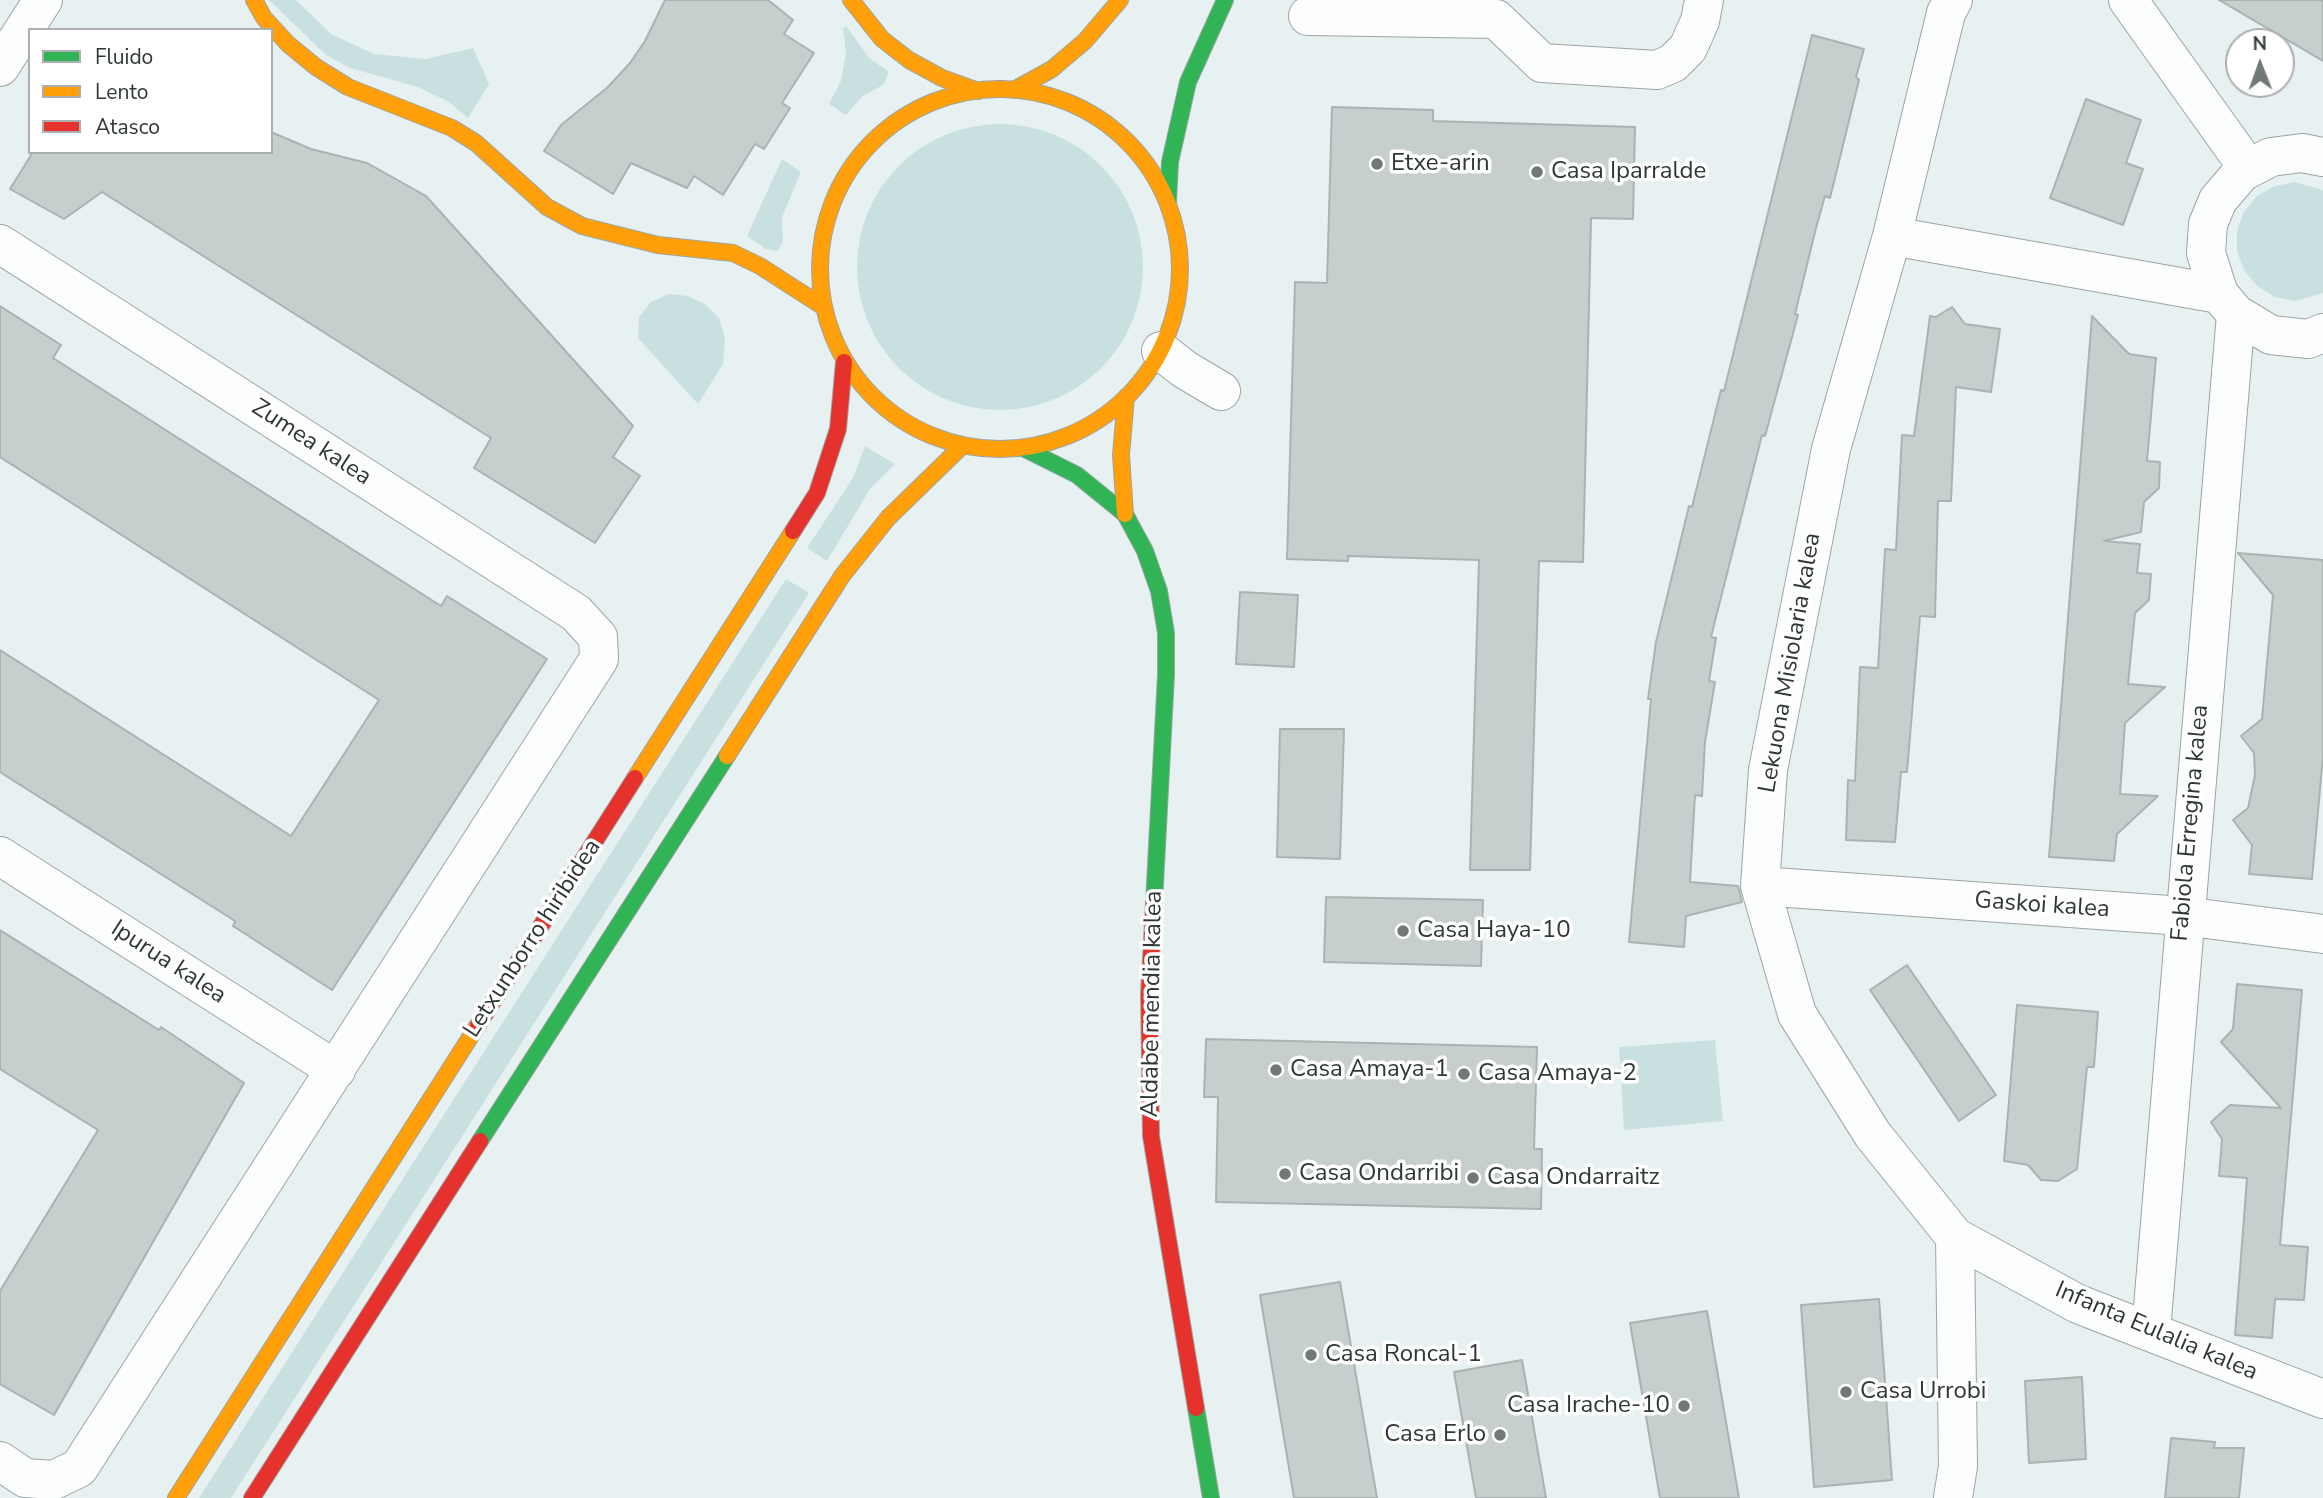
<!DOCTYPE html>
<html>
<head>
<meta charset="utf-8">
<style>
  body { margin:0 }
  #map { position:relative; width:2323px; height:1498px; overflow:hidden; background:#e8f1f1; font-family:"Nunito Sans",sans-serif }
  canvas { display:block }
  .legend { position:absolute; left:28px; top:28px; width:245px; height:126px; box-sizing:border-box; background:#fff; border:2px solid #acafaf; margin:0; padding:9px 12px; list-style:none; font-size:21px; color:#303737 }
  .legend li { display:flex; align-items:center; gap:14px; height:35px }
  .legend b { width:35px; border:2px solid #acafaf }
  .north { position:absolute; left:2225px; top:28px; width:70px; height:70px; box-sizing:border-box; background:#fff; border:2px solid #acafaf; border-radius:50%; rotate:359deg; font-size:19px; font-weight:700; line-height:28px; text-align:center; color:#303737 }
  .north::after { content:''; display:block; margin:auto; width:24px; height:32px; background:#707878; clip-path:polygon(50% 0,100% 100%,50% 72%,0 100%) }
</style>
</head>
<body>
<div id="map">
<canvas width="2323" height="1498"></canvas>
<ul class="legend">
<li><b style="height:9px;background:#30b455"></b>Fluido</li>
<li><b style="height:9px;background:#ff9f0a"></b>Lento</li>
<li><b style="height:9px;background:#e5322d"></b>Atasco</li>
</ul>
<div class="north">N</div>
</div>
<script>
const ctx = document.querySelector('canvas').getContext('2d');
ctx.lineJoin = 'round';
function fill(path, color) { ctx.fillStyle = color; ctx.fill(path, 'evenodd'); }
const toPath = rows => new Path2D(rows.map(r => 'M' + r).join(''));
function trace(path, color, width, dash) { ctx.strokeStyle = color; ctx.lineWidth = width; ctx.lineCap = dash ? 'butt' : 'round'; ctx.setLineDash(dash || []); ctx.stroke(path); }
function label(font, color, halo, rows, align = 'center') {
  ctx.font = font + ' "Nunito Sans",sans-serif'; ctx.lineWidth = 7; ctx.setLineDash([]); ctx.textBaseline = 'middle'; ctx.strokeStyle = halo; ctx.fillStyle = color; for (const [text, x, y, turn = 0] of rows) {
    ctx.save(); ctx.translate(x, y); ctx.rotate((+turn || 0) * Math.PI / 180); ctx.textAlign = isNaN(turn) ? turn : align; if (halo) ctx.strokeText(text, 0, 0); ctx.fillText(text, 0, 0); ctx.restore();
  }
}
const green = toPath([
  [269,0,296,0,331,34,374,54,426,59,473,48,489,84,468,118,449,102,418,87,350,68,326,55],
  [847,27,869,58,889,72,883,85,863,96,846,115,829,104,841,81,846,52,843,28],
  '857 267a143 143 0 1 1 286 0a143 143 0 1 1-286 0Z',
  [782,159,801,172,782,217,783,242,778,251,766,249,747,236],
  [2295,182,2323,190,2323,293,2295,301,2275,297,2257,286,2244,270,2237,251,2237,231,2244,212,2258,195,2275,186],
  [669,294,688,296,705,304,719,318,725,338,723,364,698,404,638,338,639,317,651,302],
  [865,446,895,464,870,489,827,561,807,548,853,478],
  [786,579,809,593,231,1498,199,1498],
  [1715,1040,1723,1121,1624,1130,1619,1047]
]);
const building = toPath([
  [665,0,768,0,793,20,784,34,814,53,782,103,790,108,764,149,755,144,723,195,694,176,687,188,631,163,613,194,544,151,561,125,608,87,630,63,645,41,665,0],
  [2219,0,2323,0,2323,61,2219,0],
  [1812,35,1864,49,1856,77,1859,80,1830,198,1825,196,1816,228,1795,314,1798,315,1765,436,1762,435,1711,637,1716,638,1709,681,1715,682,1705,742,1702,796,1695,795,1690,882,1738,886,1742,902,1686,916,1684,947,1629,942,1651,699,1648,699,1656,642,1689,506,1692,507,1721,390,1724,391,1812,35],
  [2086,99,2141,120,2126,163,2143,169,2123,225,2050,198,2086,99],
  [1332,107,1433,110,1433,121,1635,127,1633,219,1591,218,1583,562,1539,561,1530,870,1470,870,1479,560,1348,556,1348,561,1287,559,1295,282,1327,283,1332,107],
  [271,132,311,149,367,163,426,196,633,426,613,457,640,476,595,543,474,468,491,438,102,192,64,219,10,189,33,152,271,152,271,132],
  [0,306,61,345,53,358,441,606,447,596,547,659,332,990,233,926,235,921,0,772,0,650,291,836,379,700,0,457,0,306],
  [1952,307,1965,324,2000,329,1991,392,1956,387,1951,501,1938,501,1935,617,1920,616,1907,772,1901,772,1895,842,1846,840,1848,780,1855,781,1860,667,1878,668,1885,549,1896,550,1902,435,1914,436,1930,316,1936,317,1952,307],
  [2092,316,2129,354,2156,358,2147,461,2160,462,2159,488,2144,502,2141,532,2104,541,2140,544,2137,573,2151,574,2149,600,2135,613,2128,684,2165,687,2125,723,2120,794,2158,796,2117,834,2114,861,2049,857,2092,316],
  [2238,553,2323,560,2323,755,2312,879,2249,874,2252,845,2233,820,2248,808,2255,775,2254,753,2241,736,2262,719,2273,595,2238,553],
  [1240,592,1298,595,1294,667,1236,664,1240,592],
  [1280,729,1344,729,1340,859,1277,857,1280,729],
  [1326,897,1483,900,1481,966,1324,962,1326,897],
  [0,930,159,1030,161,1027,244,1083,54,1415,0,1384,0,1291,98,1130,0,1069,0,930],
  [1907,965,1996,1095,1959,1121,1870,990,1907,965],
  [2237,984,2302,990,2280,1245,2308,1247,2304,1300,2275,1299,2272,1338,2235,1335,2247,1178,2219,1176,2222,1139,2211,1122,2230,1105,2281,1108,2221,1042,2233,1029,2237,984],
  [2017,1005,2098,1012,2094,1067,2087,1067,2077,1169,2058,1181,2041,1180,2028,1165,2004,1161,2017,1005],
  [1206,1039,1537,1047,1534,1149,1542,1149,1541,1209,1216,1202,1218,1097,1204,1097,1206,1039],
  [1340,1282,1377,1498,1294,1498,1260,1295,1340,1282],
  [1879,1299,1892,1480,1814,1487,1801,1305,1879,1299],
  [1707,1311,1739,1498,1660,1498,1630,1323,1707,1311],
  [1522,1360,1546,1498,1476,1498,1454,1372,1522,1360],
  [2082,1377,2086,1459,2029,1463,2025,1381,2082,1377],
  [2171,1438,2215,1442,2214,1448,2244,1448,2239,1498,2165,1498,2171,1438]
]);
const street = toPath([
  [1953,0,1946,13,1892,236,1831,449,1768,770,1760,886,1797,1014,1873,1135,1955,1237,1958,1466,1953,1498],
  [2128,0,2248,168],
  [1308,16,1496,19,1542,63,1657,70,1673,63,1688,48,1700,21,1704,0],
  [0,67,43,0],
  [2323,157,2302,153,2271,157,2242,172,2218,200,2208,224,2206,253,2219,294,2236,314,2271,335,2308,339,2323,333],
  [1892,236,2219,294],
  [0,244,576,613,598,637,599,659,79,1468,54,1480,25,1478,0,1461],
  [1161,351,1184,369,1221,391],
  [0,856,336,1070],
  [1760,886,2183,916,2323,934],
  [1955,1237,2078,1304,2323,1399],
  [2151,1331,2236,314]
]);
const fast = toPath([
  [1168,202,1170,162,1188,82,1225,0],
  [1023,448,1077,475,1125,514,1145,551,1159,591,1166,633,1166,675,1154,903],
  [480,1141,727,756],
  [1196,1408,1211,1498]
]);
const slow = toPath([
  [254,0,264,18,288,44,316,67,348,87,452,128,476,143,547,207,582,226,658,245,733,253,760,266,822,306],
  [851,0,882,39,909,60,942,78,978,91],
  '820 269a180 180 0 1 1 360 0a180 180 0 1 1-360 0Z',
  [1014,90,1052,69,1085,41,1120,0],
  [1125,514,1121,455,1126,397],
  [727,756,842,576,888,518,962,446],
  [635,778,793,531],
  [176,1498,478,1025]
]);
const jam = toPath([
  [793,531,817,493,838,429,844,362],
  [1154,903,1149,994,1151,1136,1196,1408],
  [478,1025,635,778],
  [252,1498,480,1141]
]);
const markers = [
  [1377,164,7,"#707878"],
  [1537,172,7,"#707878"],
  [1403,931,7,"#707878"],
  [1276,1070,7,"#707878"],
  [1464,1074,7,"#707878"],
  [1285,1174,7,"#707878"],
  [1473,1178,7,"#707878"],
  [1311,1355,7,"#707878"],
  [1846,1392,7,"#707878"],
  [1684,1406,7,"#707878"],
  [1500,1435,7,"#707878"]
];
const poiNames = [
  ["Etxe-arin",1391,164],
  ["Casa Iparralde",1551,172],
  ["Casa Haya-10",1417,931],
  ["Casa Amaya-1",1290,1070],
  ["Casa Amaya-2",1478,1074],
  ["Casa Ondarribi",1299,1174],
  ["Casa Ondarraitz",1487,1178],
  ["Casa Roncal-1",1325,1355],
  ["Casa Urrobi",1860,1392],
  ["Casa Irache-10",1670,1406,"right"],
  ["Casa Erlo",1486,1435,"right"]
];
const streetNames = [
  ["Zumea kalea",311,443,33],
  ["Lekuona Misiolaria kalea",1791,663,-80],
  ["Fabiola Erregina kalea",2191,823,-85],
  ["Gaskoi kalea",2042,906,4],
  ["Letxunborro hiribidea",533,939,-57],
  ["Ipurua kalea",168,963,33],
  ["Aldabe mendia kalea",1153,1004,-89],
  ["Infanta Eulalia kalea",2156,1332,23]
];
fill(green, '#c9e0e0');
fill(building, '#c6cece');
trace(building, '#abb2b2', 2);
trace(street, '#9da4a4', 40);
trace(fast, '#9da4a4', 18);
trace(slow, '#9da4a4', 18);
trace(jam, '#9da4a4', 18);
trace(street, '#fcfdfd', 38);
trace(fast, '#30b455', 16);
trace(slow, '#ff9f0a', 16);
trace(jam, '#e5322d', 16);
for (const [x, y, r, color] of markers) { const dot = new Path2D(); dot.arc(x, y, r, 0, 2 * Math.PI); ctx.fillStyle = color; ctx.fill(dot); trace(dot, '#fff', 2.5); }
label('24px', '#303737', '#fff', poiNames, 'left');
label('24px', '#303737', '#fff', streetNames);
</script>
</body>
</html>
